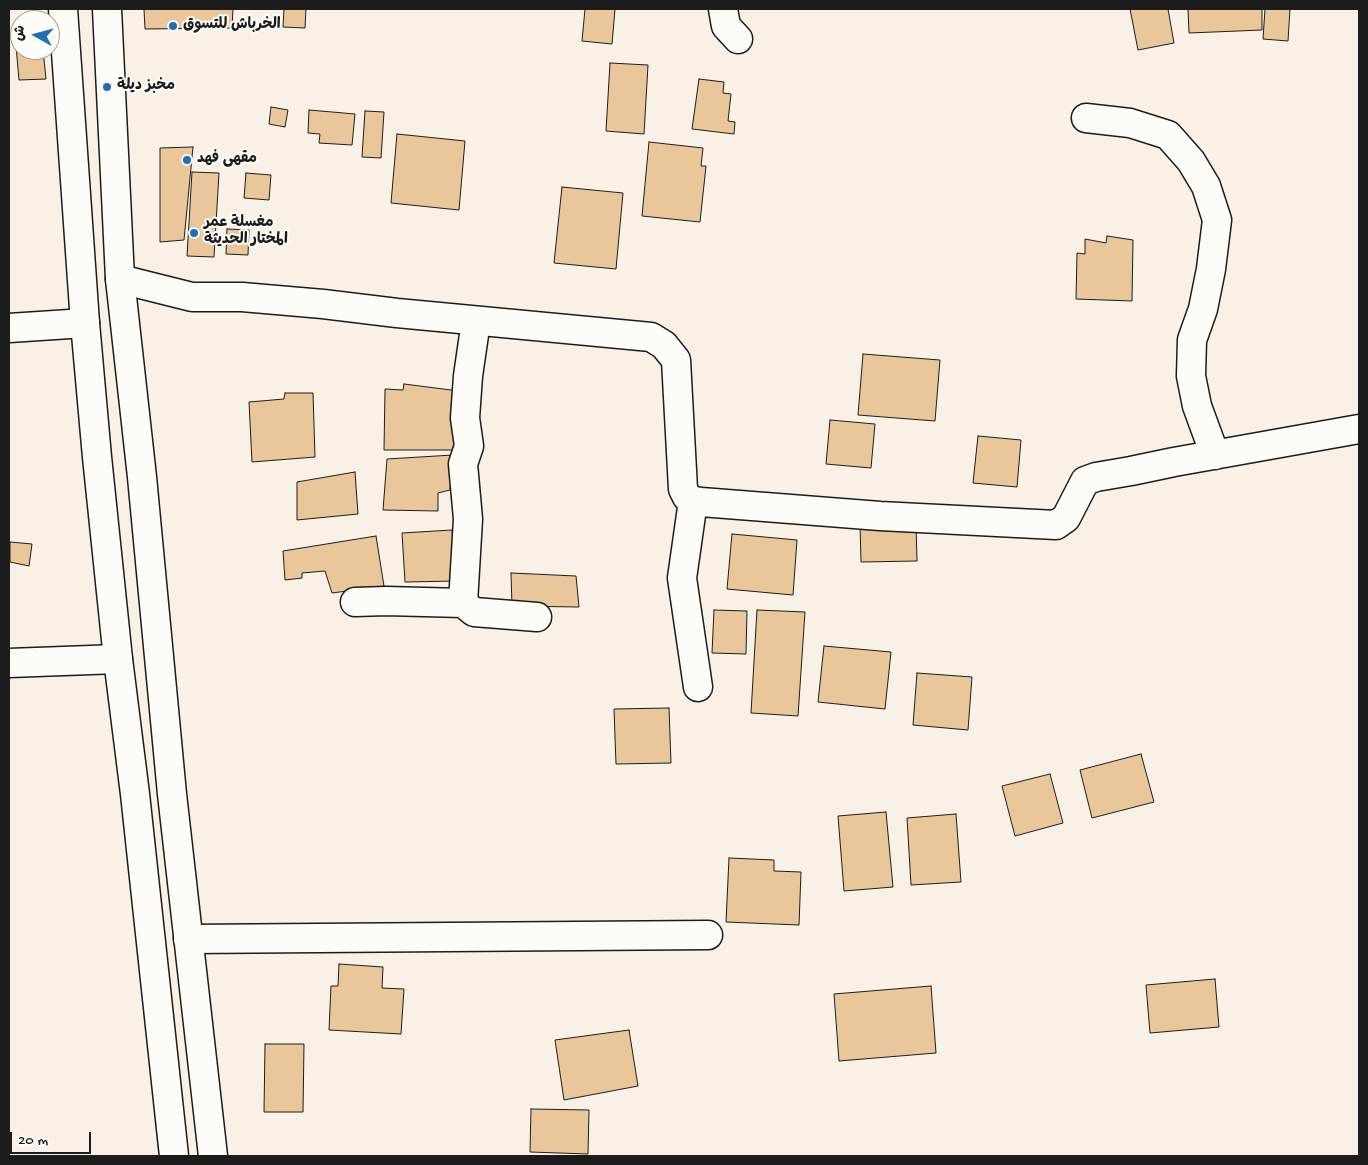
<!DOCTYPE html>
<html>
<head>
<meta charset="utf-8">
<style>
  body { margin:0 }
  #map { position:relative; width:1368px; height:1165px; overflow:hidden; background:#f9f1e5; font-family:"Gochi Hand","Playpen Sans Arabic",sans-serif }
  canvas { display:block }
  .frame { position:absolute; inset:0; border:10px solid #1c1c1c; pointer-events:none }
  .north { position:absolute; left:10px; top:10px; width:50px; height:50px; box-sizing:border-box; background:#fdfcf7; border:1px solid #a3a29f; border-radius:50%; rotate:277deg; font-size:14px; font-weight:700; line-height:20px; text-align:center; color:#1c1c1c }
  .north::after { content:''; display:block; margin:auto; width:18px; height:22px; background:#1f6fb2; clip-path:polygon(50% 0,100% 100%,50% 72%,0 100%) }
  .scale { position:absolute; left:10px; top:1132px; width:81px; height:22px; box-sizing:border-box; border:2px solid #1c1c1c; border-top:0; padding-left:6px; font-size:15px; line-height:18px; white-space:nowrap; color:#1c1c1c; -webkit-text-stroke:4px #fdfcf7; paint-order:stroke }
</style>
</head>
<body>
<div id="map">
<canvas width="1368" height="1165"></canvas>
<div class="frame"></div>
<div class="north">ش</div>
<div class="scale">20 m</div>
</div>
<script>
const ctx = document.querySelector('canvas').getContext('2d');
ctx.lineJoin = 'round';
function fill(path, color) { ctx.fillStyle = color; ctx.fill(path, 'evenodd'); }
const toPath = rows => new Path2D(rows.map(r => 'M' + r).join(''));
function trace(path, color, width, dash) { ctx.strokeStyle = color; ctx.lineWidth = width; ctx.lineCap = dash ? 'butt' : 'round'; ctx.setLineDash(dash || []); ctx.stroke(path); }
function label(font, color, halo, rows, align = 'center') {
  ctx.font = font + ' "Gochi Hand","Playpen Sans Arabic",sans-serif'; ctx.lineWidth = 4; ctx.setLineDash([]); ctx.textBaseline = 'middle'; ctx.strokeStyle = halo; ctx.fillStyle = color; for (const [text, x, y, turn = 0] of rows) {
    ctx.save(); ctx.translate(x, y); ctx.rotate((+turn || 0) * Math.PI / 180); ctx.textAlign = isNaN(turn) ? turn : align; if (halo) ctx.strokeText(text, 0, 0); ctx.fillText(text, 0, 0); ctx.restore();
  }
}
const building = toPath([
  [144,9,233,9,232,28,145,29,144,9],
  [284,9,306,9,305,28,283,27,284,9],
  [585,9,615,9,612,44,582,41,585,9],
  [1130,9,1168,9,1174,43,1138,50,1130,9],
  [1188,9,1262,9,1262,30,1189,33,1188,9],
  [1265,9,1290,9,1288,41,1263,39,1265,9],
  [20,45,20,50,43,50,46,79,19,80,16,46,20,45],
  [610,63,648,65,644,134,606,131,610,63],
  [699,79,724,82,723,93,731,94,728,121,735,122,734,134,692,129,699,79],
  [271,107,288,110,285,127,269,124,271,107],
  [309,110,355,114,352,145,319,143,320,134,308,133,309,110],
  [365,111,384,112,381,158,362,157,365,111],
  [397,134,465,141,459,210,391,203,397,134],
  [649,142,703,148,701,166,706,166,700,222,642,216,649,142],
  [193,147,184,240,160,242,160,148,193,147],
  [192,172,219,173,214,257,187,256,192,172],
  [246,173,271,175,269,200,244,198,246,173],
  [562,187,623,193,616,269,554,263,562,187],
  [227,229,249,230,248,255,226,254,227,229],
  [1107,236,1133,240,1132,301,1076,299,1077,253,1085,254,1085,239,1106,243,1107,236],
  [863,354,940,360,935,421,858,415,863,354],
  [404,384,459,391,459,450,384,450,385,389,403,390,404,384],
  [285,393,313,393,315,457,252,462,249,402,284,399,285,393],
  [830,420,875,424,871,468,826,464,830,420],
  [978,436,1021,440,1017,487,973,483,978,436],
  [453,455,450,490,438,493,438,511,383,510,387,459,453,455],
  [355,472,358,514,297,520,297,482,355,472],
  [916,523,917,561,861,562,860,524,916,523],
  [452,530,458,581,405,582,402,533,452,530],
  [732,534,797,540,793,595,727,589,732,534],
  [376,536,384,586,332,593,325,571,302,573,302,578,285,580,283,551,376,536],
  [10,542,32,544,29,566,10,562,10,542],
  [511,573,576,576,579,607,512,606,511,573],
  [714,610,747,611,746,654,712,653,714,610],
  [757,610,805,612,798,716,751,713,757,610],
  [824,646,891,652,885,709,818,702,824,646],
  [917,673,972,677,968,730,913,725,917,673],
  [669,708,671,763,616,764,614,709,669,708],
  [1141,754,1154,802,1092,818,1080,770,1141,754],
  [1050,774,1063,823,1015,836,1002,786,1050,774],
  [886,812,893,887,844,891,838,816,886,812],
  [956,814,961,882,911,885,907,818,956,814],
  [729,858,774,860,774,871,801,872,799,925,726,922,729,858],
  [339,964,383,967,382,988,404,989,401,1034,329,1030,331,986,338,986,339,964],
  [1215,979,1219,1027,1150,1033,1146,985,1215,979],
  [931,986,936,1053,839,1061,834,994,931,986],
  [629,1030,638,1086,564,1100,555,1040,629,1030],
  [265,1044,304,1044,303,1112,264,1112,265,1044],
  [531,1109,589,1110,588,1154,530,1152,531,1109]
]);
const minor = toPath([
  [723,9,726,26,738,39],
  [1086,118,1130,123,1168,135,1191,161,1206,186,1217,220,1211,269,1203,309,1192,340,1191,376,1197,406,1215,455],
  [120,279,192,297,242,297,323,304,397,313,651,337,664,345,676,360,683,489,687,497,693,501,701,502,880,516,1056,525,1066,518,1085,481,1096,477,1131,471,1174,462,1359,429],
  [9,328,85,323],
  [693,501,682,578,698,687],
  [355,602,386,601,463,603,468,519,463,464,469,446,465,418,468,376,476,321],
  [463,603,474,612,537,617],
  [9,663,118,659],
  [188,939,708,935]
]);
const major = toPath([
  [63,9,85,323,97,457,118,659,135,794,174,1156],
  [107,9,120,279,142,477,172,794,213,1156]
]);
const markers = [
  [173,26,5,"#1f6fb2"],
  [107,87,5,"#1f6fb2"],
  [187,160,5,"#1f6fb2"],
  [194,233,5,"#1f6fb2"]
];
const poiNames = [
  ["الخرباش للتسوق",183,26],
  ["مخبز ديلة",117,87],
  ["مقهى فهد",197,160],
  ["مغسلة عمر",204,224],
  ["المختار الحديثة",204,241]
];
fill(building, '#eac79b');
trace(building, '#1c1c1c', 1);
trace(minor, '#1c1c1c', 31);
trace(major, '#1c1c1c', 31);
trace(minor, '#fdfcf7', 28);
trace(major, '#fdfcf7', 28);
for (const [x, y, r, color] of markers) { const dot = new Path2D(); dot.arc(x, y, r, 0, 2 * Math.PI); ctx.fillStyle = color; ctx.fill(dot); trace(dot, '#fdfcf7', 2); }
label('bold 15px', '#1c1c1c', '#fdfcf7', poiNames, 'left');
</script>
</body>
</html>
